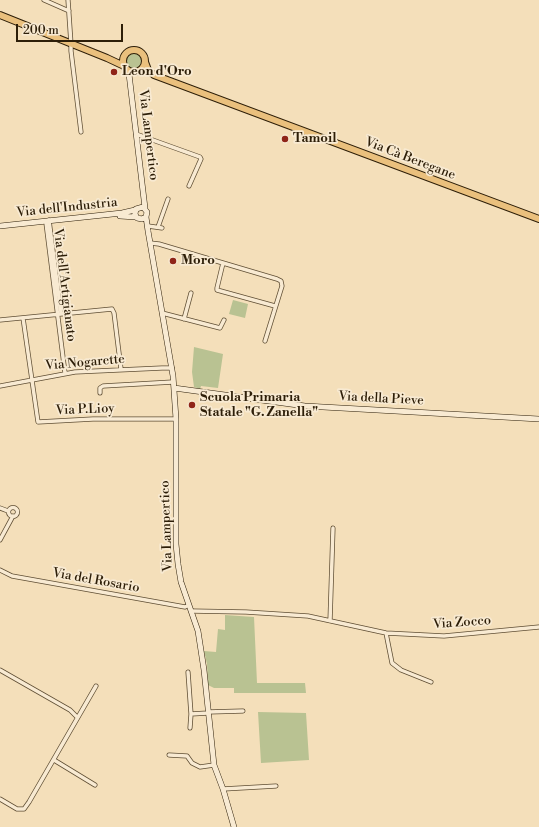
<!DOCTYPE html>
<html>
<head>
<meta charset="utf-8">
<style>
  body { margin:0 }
  #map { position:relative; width:539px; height:827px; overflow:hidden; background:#f4dfba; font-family:"Libre Bodoni",serif }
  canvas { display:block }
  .scale { position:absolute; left:16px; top:24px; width:107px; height:18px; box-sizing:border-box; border:2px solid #2d1e08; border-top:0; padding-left:5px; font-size:12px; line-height:14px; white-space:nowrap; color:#2d1e08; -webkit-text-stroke:3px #f8ead2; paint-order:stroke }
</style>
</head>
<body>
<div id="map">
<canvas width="539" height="827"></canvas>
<div class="scale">200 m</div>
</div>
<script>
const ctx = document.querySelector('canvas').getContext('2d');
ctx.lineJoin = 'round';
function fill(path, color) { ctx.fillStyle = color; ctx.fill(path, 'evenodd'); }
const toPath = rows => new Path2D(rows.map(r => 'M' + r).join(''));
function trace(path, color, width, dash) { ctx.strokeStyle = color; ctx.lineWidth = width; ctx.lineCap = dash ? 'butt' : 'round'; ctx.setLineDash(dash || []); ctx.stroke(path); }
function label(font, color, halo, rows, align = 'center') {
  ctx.font = font + ' "Libre Bodoni",serif'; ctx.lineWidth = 3.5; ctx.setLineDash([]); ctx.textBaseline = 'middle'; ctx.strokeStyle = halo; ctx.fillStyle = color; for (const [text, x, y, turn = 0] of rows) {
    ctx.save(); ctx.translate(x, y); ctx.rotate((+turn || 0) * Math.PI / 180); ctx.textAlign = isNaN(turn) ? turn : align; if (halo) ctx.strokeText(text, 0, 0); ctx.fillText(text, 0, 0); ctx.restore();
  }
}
const green = toPath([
  '126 61a8 8 0 1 1 16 0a8 8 0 1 1-16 0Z',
  [233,300,248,304,245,318,229,314],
  [194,347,223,354,218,388,201,386,200,389,194,387,192,372],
  [225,615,254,617,257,683,305,683,306,693,234,693,234,688,214,688,208,685,207,664,204,651,216,652,218,629,225,630],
  [258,712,306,713,309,760,261,763]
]);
const street = toPath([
  [44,0,69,11],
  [68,0,71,44,71,51,81,132],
  [136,134,200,157,201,159,189,186],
  [49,220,61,313],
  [46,223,65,373],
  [148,226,162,228],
  [158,227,168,199],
  [150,243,159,244,277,279,281,281,282,286,265,341],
  [223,263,217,288,217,290,275,306],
  [162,313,220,328,224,320],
  [23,318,38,422,93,419,176,419],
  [184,319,191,293],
  [0,320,112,309,114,313,121,369],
  [0,386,75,372,162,368,172,368],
  [100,393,100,388,103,386,173,382],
  '8.5 512a4.5 4.5 0 1 1 9 0a4.5 4.5 0 1 1-9 0Z',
  [0,508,8,511],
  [0,540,13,516],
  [0,570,12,576,185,607,189,605],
  [191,611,246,612,308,616,386,633,444,636,539,627],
  [330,621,333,528],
  [386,633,392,663,401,670,431,682],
  [0,670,70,710,77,717],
  [188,672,191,714,208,713],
  [208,712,243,711],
  [190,728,191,714],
  [169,755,187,756,192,763,200,767,214,765],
  [54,760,95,785],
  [223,789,276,786],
  [0,799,17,809,24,809,29,802,96,686]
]);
const secondary = toPath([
  [127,70,129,74,145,208],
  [120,216,136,217],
  [146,217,142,219,137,218,135,214,136,209,143,207,147,212,146,217,148,231,173,376,176,419,176,544,178,564,181,582,198,631,204,670,214,765,223,789,234,827],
  [0,226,122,213,135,210],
  [174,388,305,406,539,419]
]);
const primary = toPath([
  [0,15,107,58,124,66],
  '123 61a11 11 0 1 1 22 0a11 11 0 1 1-22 0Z',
  [145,62,148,70,154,75,539,219]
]);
const markers = [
  [114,72,4,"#8f2418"],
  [285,139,4,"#8f2418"],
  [173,261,4,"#8f2418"],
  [192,405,4,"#8f2418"]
];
const poiNames = [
  ["Leon d'Oro",122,72],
  ["Tamoil",293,139],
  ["Moro",181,261],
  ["Scuola Primaria",200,398],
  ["Statale \"G. Zanella\"",200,413]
];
const streetNames = [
  ["Via Lampertico",148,135,83],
  ["Via Cà Beregane",410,159,21],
  ["Via dell'Industria",67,208,-6],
  ["Via dell'Artigianato",64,285,83],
  ["Via Nogarette",85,363,-5],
  ["Via della Pieve",381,399,3],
  ["Via P.Lioy",85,410,-2],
  ["Via Lampertico",167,526,-92],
  ["Via del Rosario",96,581,10],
  ["Via Zocco",462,623,-4]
];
fill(green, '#b9c292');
trace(street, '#5f4e34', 5);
trace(secondary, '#2d1e08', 6);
trace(primary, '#2d1e08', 8);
trace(street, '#f8ead2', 3.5);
trace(secondary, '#f8ead2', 5);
trace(primary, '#eac07d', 6);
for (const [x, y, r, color] of markers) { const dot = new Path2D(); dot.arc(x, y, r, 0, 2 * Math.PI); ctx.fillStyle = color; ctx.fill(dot); trace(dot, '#f8ead2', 1.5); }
label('bold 13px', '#2d1e08', '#f8ead2', poiNames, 'left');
label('13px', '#2d1e08', '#f8ead2', streetNames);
</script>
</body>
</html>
